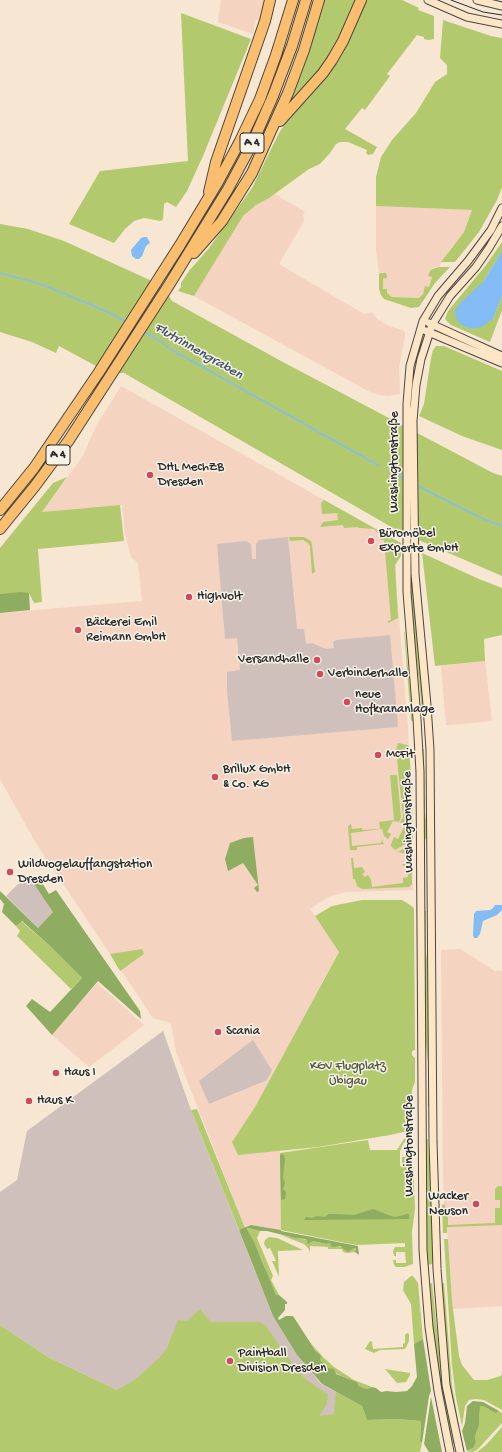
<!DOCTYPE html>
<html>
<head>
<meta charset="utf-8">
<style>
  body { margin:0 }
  canvas { display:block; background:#f6e6d2 }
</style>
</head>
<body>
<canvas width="502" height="1452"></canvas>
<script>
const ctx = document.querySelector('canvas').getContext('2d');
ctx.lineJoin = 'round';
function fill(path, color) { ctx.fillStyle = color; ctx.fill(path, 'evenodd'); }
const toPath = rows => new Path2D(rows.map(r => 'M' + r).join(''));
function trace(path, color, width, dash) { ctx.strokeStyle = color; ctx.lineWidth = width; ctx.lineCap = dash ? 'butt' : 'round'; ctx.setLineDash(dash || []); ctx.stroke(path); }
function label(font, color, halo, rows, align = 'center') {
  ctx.font = font + ' "Gochi Hand",sans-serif'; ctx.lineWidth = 3; ctx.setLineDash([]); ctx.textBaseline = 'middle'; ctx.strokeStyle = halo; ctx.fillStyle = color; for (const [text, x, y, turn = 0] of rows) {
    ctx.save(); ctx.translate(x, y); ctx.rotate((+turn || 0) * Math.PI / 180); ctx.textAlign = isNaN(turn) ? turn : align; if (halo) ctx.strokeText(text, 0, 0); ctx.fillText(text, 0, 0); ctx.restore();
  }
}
const built = toPath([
  [221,0,266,0,261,21,256,20,253,34,218,22],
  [275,194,305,212,303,215,304,221,279,264,364,314,372,312,377,319,389,326,402,330,405,332,405,336,399,367,400,394,388,396,379,395,370,392,194,296,243,216,256,205],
  [376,206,472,210,464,232,450,249,439,267,432,268,430,271,432,277,429,287,425,286,423,294,419,298,392,297,383,289,383,272,379,274,376,248],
  [121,386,399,542,399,556,396,565,396,580,408,730,413,839,412,847,413,890,346,892,328,897,310,909,339,951,255,1107,232,1142,238,1154,280,1151,281,1230,251,1225,245,1228,176,1052,171,1023,153,1018,37,845,0,779,0,613,142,601,138,563,131,557,125,534,122,505,42,512,83,456,96,426],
  [485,661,492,721,451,725,446,725,441,666],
  [460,949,495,971,502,971,502,1306,453,1309,452,1301,447,1227,445,1227,443,1180,441,950],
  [97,983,144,1025,89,1067,52,1035]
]);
const industrial = toPath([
  [288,537,297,629,304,629,306,644,312,643,326,649,334,648,333,642,336,640,390,635,398,727,232,741,227,691,227,672,240,670,237,638,225,639,217,544,246,541,251,544,252,559,256,559,256,544,259,540],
  [30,878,54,911,38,928,6,896,17,885],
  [163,1031,191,1110,273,1316,297,1355,321,1384,362,1406,303,1425,117,1390,48,1357,0,1325,0,1192,17,1180,27,1131],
  [253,1040,272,1070,267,1080,209,1104,199,1081]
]);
const green = toPath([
  [323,0,358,0,331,57,288,106,295,87],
  [366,0,402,0,419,8,418,10,434,16,434,39,428,40,424,39,424,37,417,35,387,74,390,76,365,110,362,108,345,129,377,147,373,154,368,155,366,153,367,150,348,142,340,142,336,144,330,153,320,164,309,169,269,198,256,205,243,216,194,296,178,291,181,287,181,283,189,271,209,248,252,188,279,133,290,116,327,76,339,60,349,41],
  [181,13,251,39,203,156,187,191,176,207,167,202,164,204,163,219,161,221,144,218,134,221,125,229,114,243,69,224,100,171,188,161],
  [443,20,491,36,502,38,502,187,497,200,479,232,455,262,441,262,464,232,472,210,376,206,376,177,381,157,392,140,416,113,435,82,447,74,447,65,440,58],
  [0,224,28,229,64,241,163,286,172,301,281,361,493,473,502,476,502,576,400,532,124,373,109,373,59,346,56,353,32,342,0,332],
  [502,242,502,251,483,282,493,319,502,296,502,310,490,342,451,325,445,319,448,311,486,265],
  [439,267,450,267,435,283,419,307,411,308,384,299,381,295,379,289,379,274,381,273,386,273,387,276,387,278,383,279,383,289,387,289,387,293,392,297,419,298,423,294,425,286,429,287,432,277,428,276,430,271,432,269],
  [436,346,444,346,502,371,502,450,462,436,419,416,424,404,431,358,433,350],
  [67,477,42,512,120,505,124,541,38,549,42,602,34,603,29,593,0,594,0,548,53,483],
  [324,500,401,543,401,556,395,565,398,618,388,623,388,621,391,620,384,540,380,540,379,534,374,529,359,528,358,527,344,528,343,525,320,527,323,522,338,520,337,514,338,513,322,514,321,503],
  [289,537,304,537,311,541,312,545,315,572,312,574,310,546,308,543,303,540,290,541],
  [410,547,411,548,413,597,425,719,423,720,419,682,415,653,410,597],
  [422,553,479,579,502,588,502,635,484,639,485,661,435,666],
  [404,631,405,633,413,721,411,721],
  [398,743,407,745,409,746,411,777,412,785,413,840,395,850,391,846,391,844,394,837,398,839,405,825,400,822,403,817,396,750],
  [422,749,424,749,425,812,428,836,424,841],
  [390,775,397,775,401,817,399,822,393,821,387,832,391,834,388,839,384,836,382,829,351,833,352,846,381,843,382,840,384,844,357,847,357,850,350,850,348,827,349,825,351,824,352,829,362,828,362,830,380,829,379,822,394,820],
  [411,844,412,884,409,887,363,889,360,888,357,886,355,879,353,879,351,858,353,858,354,868,362,867,365,872,362,874,365,877,368,875,371,880,372,887,403,883,403,878,408,877,407,866,403,866,403,864,407,864,407,854,398,852],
  [362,900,402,900,413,907,414,909,415,1050,412,1051,412,1055,415,1058,415,1082,412,1090,412,1130,390,1135,318,1147,238,1155,232,1142,255,1107,339,952,315,916,332,906],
  [424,911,426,911,426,952,429,973,430,1106,428,1106,428,1061,425,1037],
  [21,921,50,946,82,978,71,989,17,936,20,931,16,926],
  [142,949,144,954,120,971,110,954],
  [197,1109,245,1228,239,1230,191,1110],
  [409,1136,412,1136,415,1209,412,1232,413,1264,404,1267,396,1267,394,1265,393,1260,396,1260,396,1263,406,1263,405,1252,396,1252,396,1256,394,1256,393,1251,395,1247,405,1247,405,1243,356,1245,281,1230,280,1153,368,1140,370,1150,397,1150,404,1139,407,1137,407,1140,403,1144,400,1151,400,1166,402,1167,402,1157,405,1157,406,1149,404,1147,409,1141],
  [428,1139,429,1159,431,1171,433,1261,432,1264,427,1265,425,1140],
  [498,1186,502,1186,502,1225,447,1227,447,1233,443,1233,442,1205,445,1204,446,1215,448,1215,448,1225,495,1223,495,1208,500,1208,500,1200,495,1200,495,1189],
  [248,1228,260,1231,257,1238,273,1276,271,1280,279,1295,276,1295,267,1276,263,1263,247,1229],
  [281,1235,307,1240,310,1243,313,1241,326,1244,329,1243,344,1248,355,1248,356,1251,355,1252,347,1253,343,1252,342,1249,328,1249,328,1247,310,1246,310,1252,308,1248,304,1244],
  [269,1237,277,1238,303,1250,278,1251,279,1277,272,1261,276,1261,270,1248,267,1249,264,1244,265,1240],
  [444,1239,448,1239,452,1301,459,1356,462,1365,474,1380,487,1380,501,1376,502,1373,502,1410,484,1400,476,1399,469,1400,465,1406,462,1426,456,1398,452,1365],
  [411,1276,413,1276,418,1283,423,1339,414,1344,411,1304,403,1290,404,1282],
  [432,1283,443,1388,454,1444,452,1445,436,1364,428,1284],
  [442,1283,444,1283,452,1385,459,1426,458,1426,450,1385],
  [200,1309,211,1322,259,1322,266,1326,286,1355,304,1378,328,1395,327,1404,319,1416,334,1414,336,1392,362,1406,367,1420,398,1419,421,1421,420,1441,422,1443,420,1452,0,1452,0,1325,48,1357,117,1390,136,1379,160,1357,167,1348,178,1320,187,1321],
  [407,1333,409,1334,409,1341,405,1349,380,1350,374,1353,365,1349,370,1341,372,1342,373,1349,403,1347,403,1344,405,1343,405,1335],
  [309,1341,323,1357,334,1367,354,1380,372,1387,367,1389,361,1387,359,1386,357,1382,339,1375,328,1368,320,1360,320,1356],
  [385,1369,410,1373,410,1375,406,1382,397,1383],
  [480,1406,483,1406,496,1412,499,1411,502,1413,502,1423,477,1450,473,1452,467,1452,473,1448,476,1443,475,1436,479,1426],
  [502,1427,502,1452,477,1452,486,1445]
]);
const forest = toPath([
  [21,592,29,593,30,610,0,613,0,594],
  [253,837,259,891,257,892,254,888,258,885,243,863,228,871,225,859,230,843,244,838],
  [34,876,39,878,49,894,56,890,140,1011,141,1019,98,981,52,1035,26,1006,32,999,50,1012,82,978,50,946,22,921,16,926,2,912,4,904,0,899,0,891,38,928,53,912,30,878],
  [283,1154,285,1158,283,1178,285,1183,283,1189,286,1192,285,1199,281,1200,280,1155],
  [373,1209,391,1216,396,1217,407,1214,409,1214,409,1219,304,1220,306,1217,312,1218,317,1216,325,1217,329,1214,335,1214,354,1215],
  [251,1225,281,1230,281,1231,358,1246,359,1255,355,1252,356,1249,355,1248,352,1249,348,1252,340,1246,332,1247,330,1243,326,1244,313,1241,308,1244,307,1240,305,1239,295,1238,267,1231,260,1231,248,1228,247,1229,254,1242,276,1295,279,1295,287,1302,287,1304,285,1304,285,1310,278,1318,279,1320,286,1316,293,1316,315,1350,321,1356,320,1360,328,1368,334,1369,336,1374,357,1382,359,1386,361,1387,367,1389,372,1387,376,1388,381,1392,387,1391,396,1392,407,1391,412,1386,417,1377,414,1344,423,1339,431,1391,429,1396,422,1443,420,1441,421,1421,398,1419,367,1420,362,1406,322,1384,297,1355,273,1316,239,1230],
  [431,1397,442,1452,429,1452,424,1444],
  [473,1401,483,1402,499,1411,496,1413,483,1406,480,1406,479,1426,475,1436,476,1443,473,1448,467,1451,462,1431,465,1423,467,1406]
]);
const water = toPath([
  [144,237,147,237,150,243,146,246,142,256,139,259,136,259,132,256,131,250,141,238],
  [502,251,502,296,493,319,480,328,468,328,460,324,456,318,455,310,461,302,483,282],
  [495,905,502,905,502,910,497,915,483,921,480,934,477,938,474,938,473,935,474,914,476,911,490,910,493,908]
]);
const stream = toPath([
  [0,273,37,283,68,295,110,313,126,322],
  [144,332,157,339,172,350,378,465],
  [389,471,405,479],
  [416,485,481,518,502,526]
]);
const secondary = toPath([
  [428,0,467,17,502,24],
  [477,0,502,6],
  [429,323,502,356],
  [426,331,502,363],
  [450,1452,438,1391,429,1327,423,1250,420,772,417,719,407,592,407,404,410,366,423,321,438,296,468,261,491,230,502,208],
  [460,1452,446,1385,437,1269,433,1142,430,750,427,705,415,574,413,421,416,385,421,359,432,325,450,296,476,267,489,248,502,226]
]);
const highway = toPath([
  [280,121,323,73,332,60,343,41,361,0],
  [209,192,216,162,265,21,270,0],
  [194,253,222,221,252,173,288,93,304,50,319,0],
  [0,510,34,468,99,372,180,245,218,182,240,141,260,99,276,55,293,0],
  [0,529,35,486,69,440,169,285,228,189,252,144,273,96,292,46,306,0]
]);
const tram = toPath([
  [451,0,483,12,502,15]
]);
const markers = [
  [150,475,4,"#d1495b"],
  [371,541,4,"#d1495b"],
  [189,597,4,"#d1495b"],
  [78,630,4,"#d1495b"],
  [317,660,4,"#d1495b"],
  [320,674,4,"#d1495b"],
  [347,702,4,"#d1495b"],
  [378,755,4,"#d1495b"],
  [215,777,4,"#d1495b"],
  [10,872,4,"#d1495b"],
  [218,1032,4,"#d1495b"],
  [56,1073,4,"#d1495b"],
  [29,1101,4,"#d1495b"],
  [476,1204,4,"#d1495b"],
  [230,1361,4,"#d1495b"]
];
const shields = [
  [252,143,24],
  [58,455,24]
];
const shieldNames = [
  ["A 4",252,143],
  ["A 4",58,455]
];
const streetNames = [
  ["Washingtonstraße",395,462,-90],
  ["Washingtonstraße",409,822,-91],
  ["Washingtonstraße",410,1146,-90]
];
const poiNames = [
  ["DHL MechZB",158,468],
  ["Dresden",158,483],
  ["Büromöbel",379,534],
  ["Experte GmbH",379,549],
  ["Highvolt",197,597],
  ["Bäckerei Emil",86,623],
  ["Reimann GmbH",86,638],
  ["Versandhalle",309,660,"right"],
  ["Verbinderhalle",328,674],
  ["neue",355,695],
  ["Hofkrananlage",355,710],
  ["McFit",386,755],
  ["Brillux GmbH",223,770],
  ["& Co. KG",223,785],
  ["Wildvogelauffangstation",18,865],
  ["Dresden",18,880],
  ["Scania",226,1032],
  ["Haus I",64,1073],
  ["Haus K",37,1101],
  ["Wacker",468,1197,"right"],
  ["Neuson",468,1212,"right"],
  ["Paintball",238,1354],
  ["Division Dresden",238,1369]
];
const parkNames = [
  ["KGV Flugplatz",348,1067],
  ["Übigau",348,1082]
];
const waterNames = [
  ["Flutrinnengraben",198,352,30]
];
fill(built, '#f4d3c1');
fill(industrial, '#d0c0bc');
fill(green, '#b3c96d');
fill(forest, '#8ead60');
fill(water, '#83bcf4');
trace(stream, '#83bcf4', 1.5);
trace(secondary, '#494744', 9);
trace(highway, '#494744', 12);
trace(secondary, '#fde5c5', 7);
trace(highway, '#fabe6e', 10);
trace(tram, '#2b2b2b', 1);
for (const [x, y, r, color] of markers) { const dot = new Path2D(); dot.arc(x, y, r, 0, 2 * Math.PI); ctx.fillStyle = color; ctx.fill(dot); trace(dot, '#f7f3e8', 1.5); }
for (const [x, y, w] of shields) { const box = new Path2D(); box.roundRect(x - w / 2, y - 10, w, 20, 3); ctx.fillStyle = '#f7f3e8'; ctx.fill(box); trace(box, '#2b2b2b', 1); }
label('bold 12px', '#2b2b2b', null, shieldNames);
label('13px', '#2b2b2b', '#f7f3e8', streetNames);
label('13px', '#2b2b2b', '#f7f3e8', poiNames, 'left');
label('13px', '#545a3f', '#f7f3e8', parkNames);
label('italic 14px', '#455667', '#f7f3e8', waterNames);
</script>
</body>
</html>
